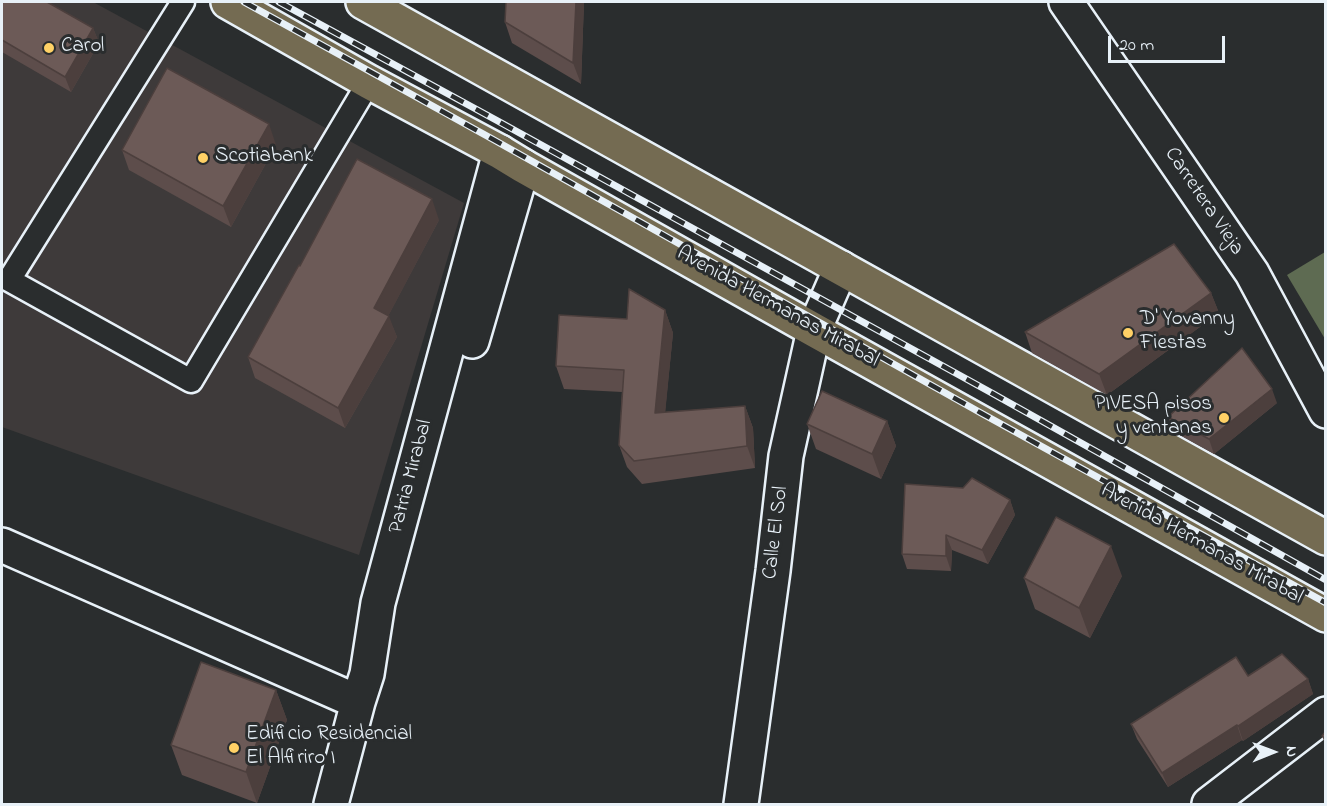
<!DOCTYPE html>
<html>
<head>
<meta charset="utf-8">
<style>
  body { margin:0 }
  #map { position:relative; width:1327px; height:806px; overflow:hidden; background:#2a2d2e; font-family:"Indie Flower",sans-serif }
  canvas { display:block }
  .frame { position:absolute; inset:0; border:3px solid #e8f1f8; pointer-events:none }
  .north { position:absolute; left:1243px; top:722px; width:60px; height:60px; -webkit-text-stroke:4px #2a2d2e; paint-order:stroke; rotate:89deg; font-size:16px; font-weight:700; line-height:24px; text-align:center; color:#e8f1f8 }
  .north::after { content:''; display:block; margin:auto; width:21px; height:27px; background:#e8f1f8; clip-path:polygon(50% 0,100% 100%,50% 72%,0 100%) }
  .scale { position:absolute; left:1108px; top:36px; width:117px; height:27px; box-sizing:border-box; border:3px solid #e8f1f8; border-top:0; padding-left:8px; font-size:18px; line-height:21px; white-space:nowrap; color:#e8f1f8; -webkit-text-stroke:4px #2a2d2e; paint-order:stroke }
</style>
</head>
<body>
<div id="map">
<canvas width="1327" height="806"></canvas>
<div class="frame"></div>
<div class="north">N</div>
<div class="scale">20 m</div>
</div>
<script>
const ctx = document.querySelector('canvas').getContext('2d');
ctx.lineJoin = 'round';
function fill(path, color) { ctx.fillStyle = color; ctx.fill(path, 'evenodd'); }
const toPath = rows => new Path2D(rows.map(r => 'M' + r).join(''));
function trace(path, color, width, dash) { ctx.strokeStyle = color; ctx.lineWidth = width; ctx.lineCap = dash ? 'butt' : 'round'; ctx.setLineDash(dash || []); ctx.stroke(path); }
function label(font, color, halo, rows, align = 'center') {
  ctx.font = font + ' "Indie Flower",sans-serif'; ctx.lineWidth = 6; ctx.setLineDash([]); ctx.textBaseline = 'middle'; ctx.strokeStyle = halo; ctx.fillStyle = color; for (const [text, x, y, turn = 0] of rows) {
    ctx.save(); ctx.translate(x, y); ctx.rotate((+turn || 0) * Math.PI / 180); ctx.textAlign = isNaN(turn) ? turn : align; if (halo) ctx.strokeText(text, 0, 0); ctx.fillText(text, 0, 0); ctx.restore();
  }
}
const built = toPath([
  [3,2,93,2,464,203,359,555,2,427,2,4]
]);
const green = toPath([
  [1325,252,1325,339,1287,275]
]);
const service = toPath([
  [183,2,9,280,191,381,369,82]
]);
const minor = toPath([
  [1066,2,1252,273,1326,411],
  [472,341,523,166],
  [2,545,358,702],
  [331,804,358,702,367,674,378,603,500,152],
  [741,804,773,571,786,456,814,330,841,268],
  [1209,804,1326,714]
]);
const primary = toPath([
  [228,2,369,82,500,152,523,166,814,330,1326,615],
  [363,2,1326,538]
]);
const rail = toPath([
  [244,2,487,136,981,413,1326,603],
  [279,2,496,120,990,392,1326,580]
]);
const wall = toPath([
  [2,2,93,28,99,43,71,92,2,52],
  [584,2,581,84,512,43,505,22],
  [276,145,231,227,129,170,122,150],
  [439,220,388,316,397,337,345,428,255,378,248,357],
  [1211,293,1219,313,1107,395,1032,353,1025,332],
  [665,310,673,333,665,412,745,406,753,428,755,468,642,484,627,467,619,445,622,392,564,389,556,366,627,319],
  [1277,403,1214,454,1174,432,1168,417],
  [887,421,896,446,881,479,816,449,807,424],
  [1010,500,1015,515,988,564,952,550,951,571,907,569,902,554],
  [1122,576,1090,638,1035,609,1024,578],
  [1248,676,1308,679,1313,694,1243,741,1242,740,1168,787,1137,739,1131,724],
  [276,690,287,720,257,803,182,775,171,745],
  [1326,731,1326,746,1322,736]
]);
const shadedWall = toPath([
  [576,2,584,2,581,84,573,63],
  [93,28,99,43,71,92,65,77],
  [269,124,276,145,231,227,223,206],
  [432,199,439,220,382,328,374,308],
  [1211,293,1219,313,1107,395,1099,374],
  [665,310,673,333,663,435,655,413],
  [389,316,397,337,345,428,338,408],
  [1272,389,1277,403,1214,454,1209,439],
  [745,406,753,428,755,468,747,446],
  [887,421,896,446,881,479,872,454],
  [1010,500,1015,515,988,564,982,550],
  [946,535,952,550,951,571,946,556],
  [1111,546,1122,576,1090,638,1079,608],
  [1308,679,1313,694,1243,741,1238,726],
  [276,690,287,720,257,803,246,772],
  [1237,725,1242,740,1168,787,1162,773]
]);
const building = toPath([
  [2,2,47,2,93,28,65,77,2,40,2,2],
  [506,2,576,2,573,63,505,22,506,2],
  [167,68,269,124,223,206,122,150,167,68],
  [357,159,432,199,374,308,389,316,338,408,248,357,299,265,300,266,357,159],
  [1174,244,1211,293,1099,374,1025,332,1174,244],
  [629,289,665,310,655,413,745,406,747,446,634,461,619,445,624,370,556,366,559,315,627,319,629,289],
  [1242,348,1272,389,1209,439,1168,417,1242,348],
  [822,391,887,421,872,454,807,424,822,391],
  [972,478,1010,500,982,550,946,535,946,556,902,554,905,484,963,488,972,478],
  [1056,517,1111,546,1079,608,1024,578,1056,517],
  [1282,654,1308,679,1238,726,1237,725,1162,773,1131,724,1236,657,1248,676,1282,654],
  [201,662,276,690,246,772,171,745,201,662],
  [1326,731,1326,739,1322,736,1326,731]
]);
const markers = [
  [49,48,6,"#ffd166"],
  [203,158,6,"#ffd166"],
  [1128,333,6,"#ffd166"],
  [1224,418,6,"#ffd166"],
  [234,748,6,"#ffd166"]
];
const poiNames = [
  ["Carol",61,48],
  ["Scotiabank",215,158],
  ["D' Yovanny",1140,321],
  ["Fiestas",1140,345],
  ["PIVESA pisos",1212,406,"right"],
  ["y ventanas",1212,430,"right"],
  ["Edificio Residencial",246,736],
  ["El Alfiriro I",246,760]
];
const streetNames = [
  ["Carretera Vieja",1203,202,56],
  ["Avenida Hermanas Mirabal",777,308,29],
  ["Patria Mirabal",412,477,-75],
  ["Calle El Sol",777,533,-83],
  ["Avenida Hermanas Mirabal",1201,545,29]
];
fill(built, '#3e3a3a');
fill(green, '#5e6b52');
trace(service, '#e8f1f8', 27);
trace(minor, '#e8f1f8', 38);
trace(primary, '#e8f1f8', 38);
trace(service, '#2a2d2e', 22);
trace(minor, '#2a2d2e', 33);
trace(primary, '#746b52', 33);
trace(rail, '#e8f1f8', 7);
trace(rail, '#2a2d2e', 4.5, [14]);
fill(wall, '#5d4d4b');
fill(shadedWall, '#4c3f3d');
fill(building, '#6c5a57');
trace(building, '#4c3f3d', 1.5);
for (const [x, y, r, color] of markers) { const dot = new Path2D(); dot.arc(x, y, r, 0, 2 * Math.PI); ctx.fillStyle = color; ctx.fill(dot); trace(dot, '#2a2d2e', 2); }
label('21px', '#e8f1f8', '#2a2d2e', poiNames, 'left');
label('21px', '#e8f1f8', '#2a2d2e', streetNames);
</script>
</body>
</html>
